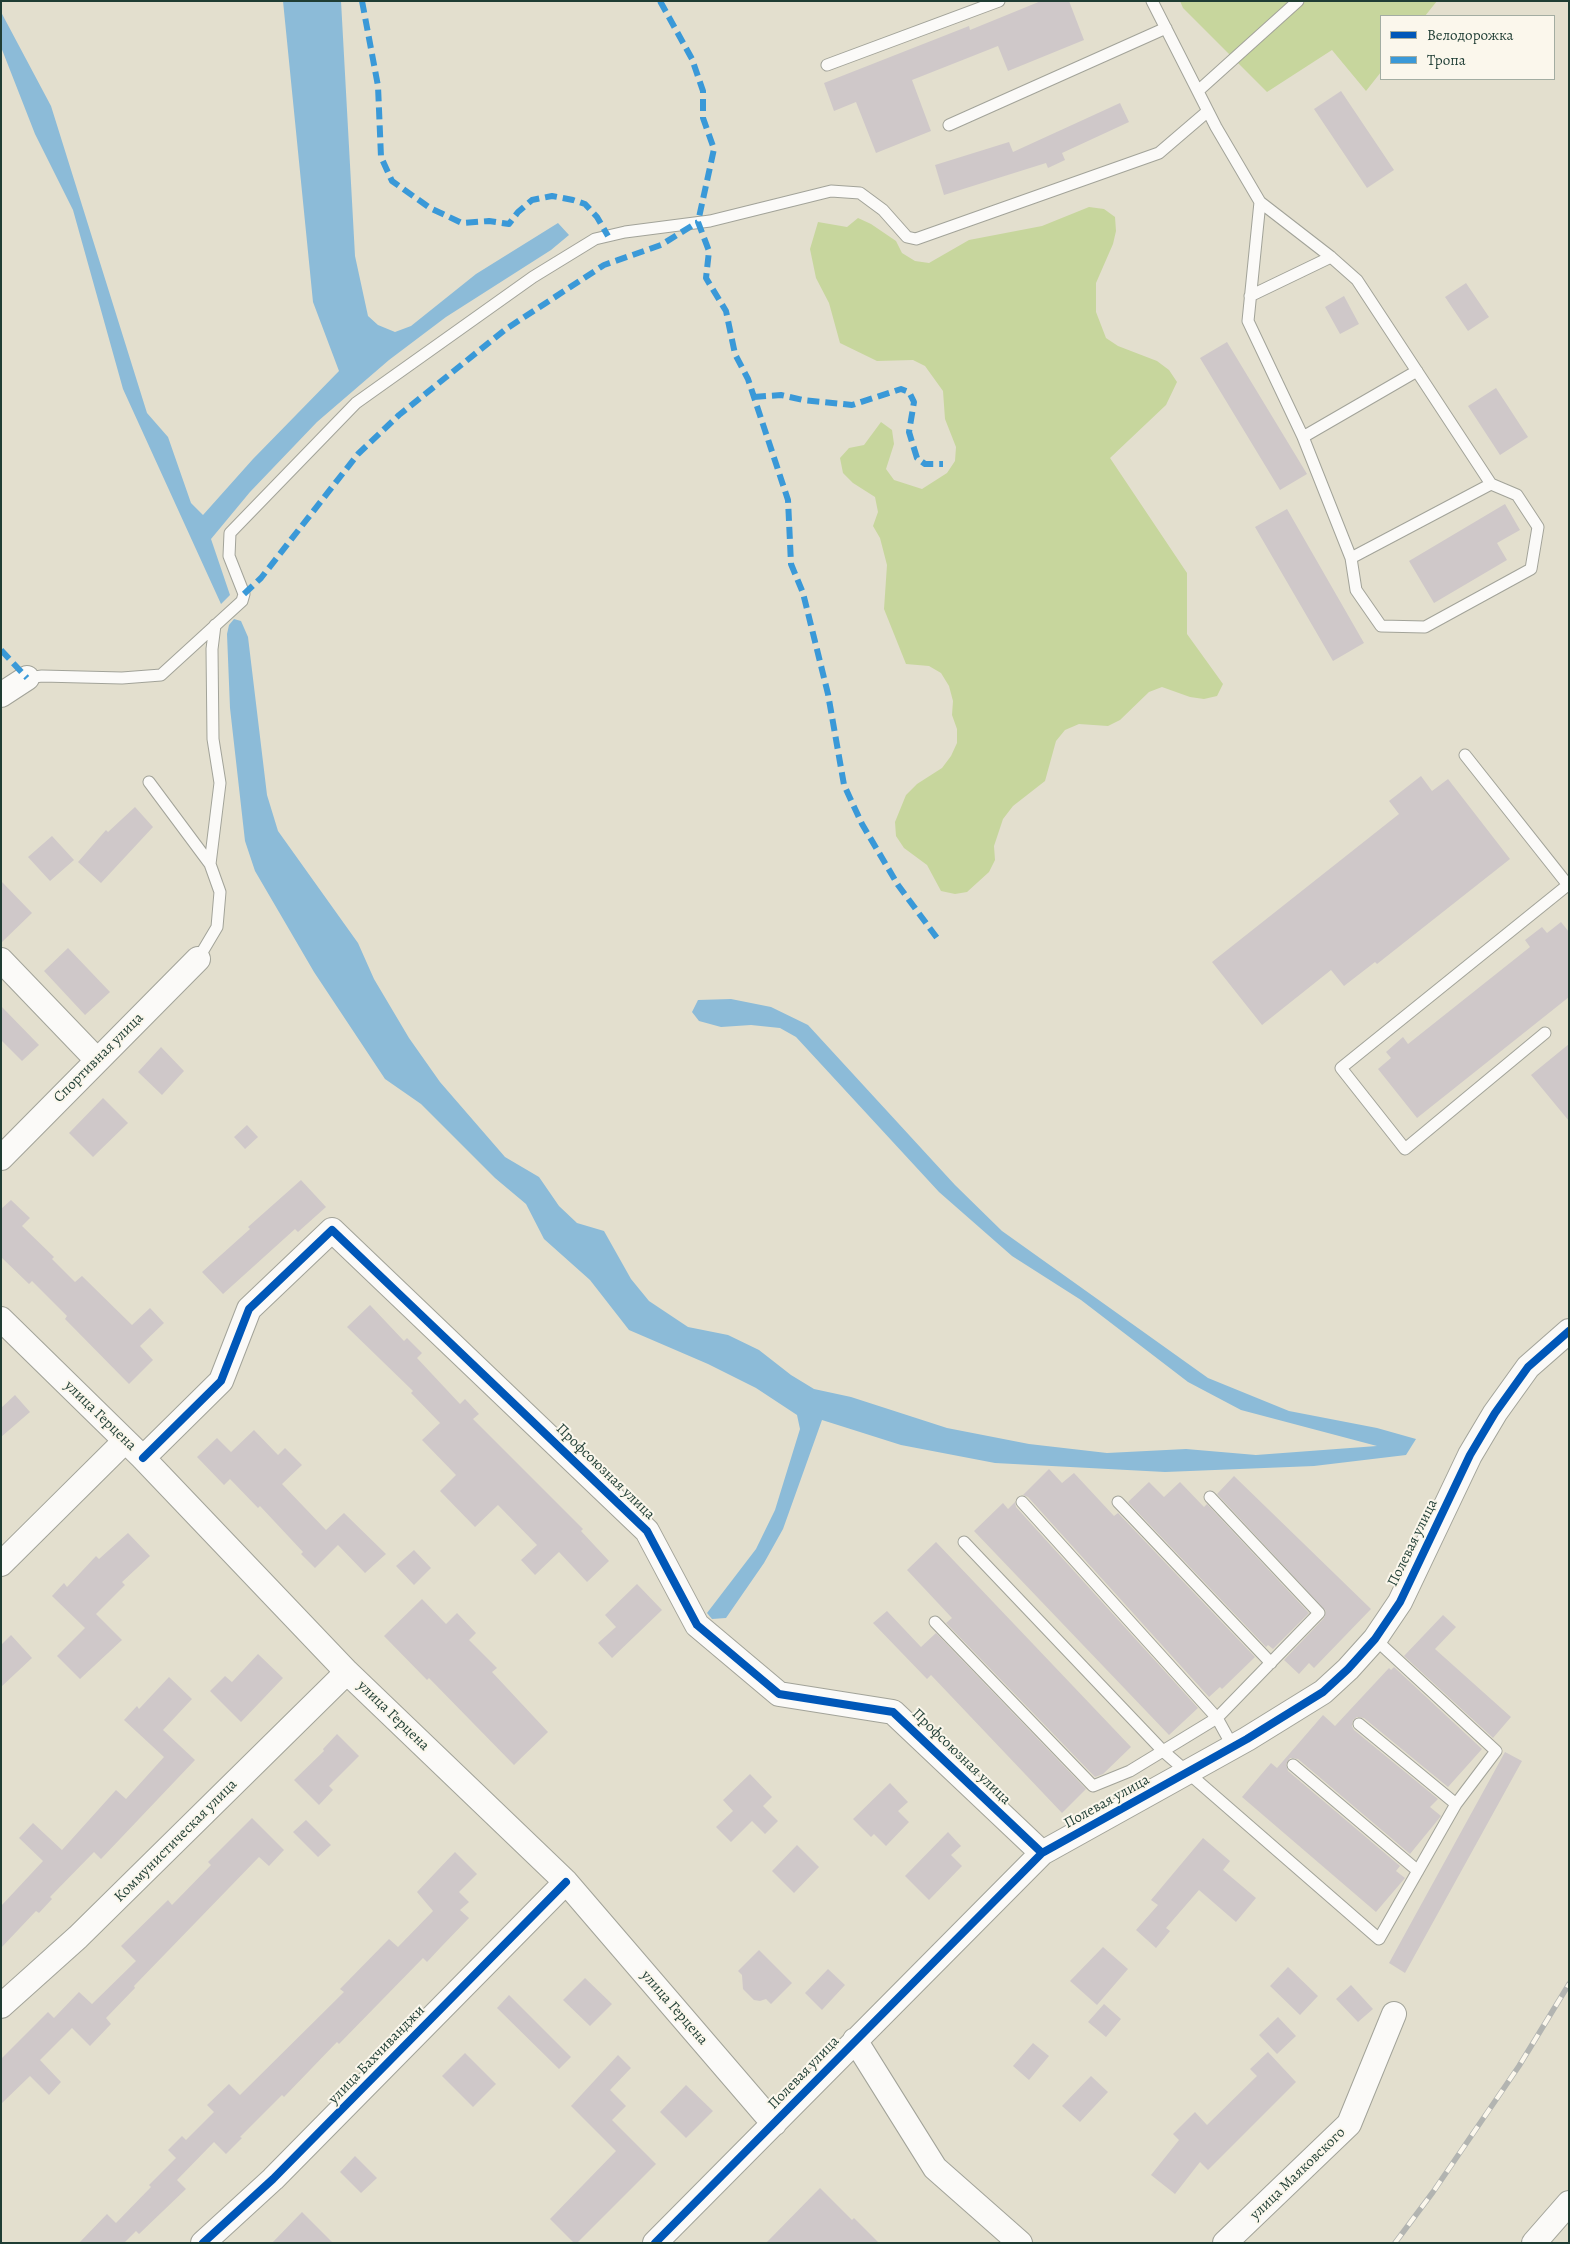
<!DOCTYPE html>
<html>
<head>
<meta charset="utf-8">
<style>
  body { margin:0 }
  #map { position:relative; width:1570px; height:2244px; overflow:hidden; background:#e3dfce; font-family:Alegreya,serif }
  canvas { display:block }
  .frame { position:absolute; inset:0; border:2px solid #1f3d34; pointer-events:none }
  .legend { position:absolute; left:1380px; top:15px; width:175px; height:65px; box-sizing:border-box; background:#fbf7ec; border:1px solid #a3ada2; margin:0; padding:6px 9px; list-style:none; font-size:15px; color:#1f3d34 }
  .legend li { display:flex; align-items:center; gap:10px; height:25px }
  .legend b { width:25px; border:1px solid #a3ada2 }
</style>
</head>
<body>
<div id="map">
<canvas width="1570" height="2244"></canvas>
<div class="frame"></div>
<ul class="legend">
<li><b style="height:6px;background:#0057b8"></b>Велодорожка</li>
<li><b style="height:6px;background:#3a99d8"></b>Тропа</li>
</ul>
</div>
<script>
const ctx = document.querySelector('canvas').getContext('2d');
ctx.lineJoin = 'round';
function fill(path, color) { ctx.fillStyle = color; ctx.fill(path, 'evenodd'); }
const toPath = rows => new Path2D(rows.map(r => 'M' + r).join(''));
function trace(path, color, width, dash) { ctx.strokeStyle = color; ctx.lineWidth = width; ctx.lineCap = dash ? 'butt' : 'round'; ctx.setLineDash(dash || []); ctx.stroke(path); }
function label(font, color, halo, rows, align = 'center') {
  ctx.font = font + ' Alegreya,serif'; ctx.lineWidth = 4; ctx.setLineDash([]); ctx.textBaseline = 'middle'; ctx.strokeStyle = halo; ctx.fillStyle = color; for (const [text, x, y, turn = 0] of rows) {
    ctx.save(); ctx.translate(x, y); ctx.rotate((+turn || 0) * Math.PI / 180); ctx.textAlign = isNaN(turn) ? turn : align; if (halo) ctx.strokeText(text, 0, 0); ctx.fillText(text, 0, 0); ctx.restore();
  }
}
const green = toPath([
  [1180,1,1437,1,1425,16,1381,16,1381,72,1366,91,1332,50,1267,92,1183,8],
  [1089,207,1104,209,1115,217,1116,231,1113,244,1096,283,1096,312,1106,338,1118,346,1157,361,1169,370,1177,382,1166,405,1110,458,1187,573,1187,634,1223,684,1217,696,1204,699,1190,697,1162,687,1149,692,1120,720,1108,726,1079,724,1065,730,1056,741,1045,781,1013,806,1003,819,994,846,995,860,989,872,967,892,955,894,941,891,927,865,904,848,896,836,895,822,906,795,917,784,942,768,951,756,957,743,957,729,952,715,953,701,949,686,941,673,929,666,906,664,884,609,887,565,880,538,873,526,878,512,875,497,853,483,843,473,840,458,849,448,864,445,881,422,892,430,894,444,886,469,894,480,922,489,947,473,955,461,956,447,945,419,943,391,925,366,913,360,877,361,840,343,829,303,816,278,810,249,818,222,847,227,858,218,871,224,896,241,902,253,915,261,929,263,969,240,1042,226]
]);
const water = toPath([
  [283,1,341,1,355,256,368,316,378,325,395,332,411,326,476,274,558,223,569,235,551,250,446,317,389,360,317,422,250,492,211,539,230,595,221,604,123,389,73,210,35,134,1,47,1,12,51,106,147,413,168,437,191,503,203,515,253,459,339,371,313,302],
  [234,619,241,621,248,637,267,795,278,831,358,943,374,979,409,1038,440,1082,505,1157,539,1177,559,1206,577,1223,604,1231,631,1279,649,1301,688,1327,728,1335,759,1350,791,1375,814,1389,851,1397,947,1428,1029,1444,1107,1453,1186,1449,1256,1455,1377,1446,1241,1410,1188,1382,1081,1300,1012,1256,939,1192,796,1037,780,1028,751,1025,721,1027,699,1021,692,1012,698,1000,731,999,771,1007,808,1025,955,1185,1002,1231,1208,1378,1289,1411,1377,1428,1416,1439,1406,1455,1314,1466,1165,1472,995,1463,901,1445,822,1420,783,1529,764,1563,726,1618,712,1619,707,1613,756,1549,775,1510,800,1429,797,1415,756,1388,708,1364,629,1330,590,1280,544,1239,526,1204,495,1178,421,1104,385,1079,314,972,255,871,245,841,230,708,227,634,229,625]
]);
const building = toPath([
  [1041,1,1069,1,1084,40,1008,71,998,46,912,80,931,131,876,153,856,102,834,111,824,83,969,26,970,30],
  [1341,91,1394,170,1367,188,1314,109],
  [1120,103,1129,122,1062,153,1065,160,1048,168,1046,163,944,195,935,165,1009,142,1013,152],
  [1466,283,1489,317,1468,331,1445,297],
  [1344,296,1359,324,1340,334,1325,307],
  [1227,342,1307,474,1280,490,1200,358],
  [1496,388,1528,437,1500,455,1468,406],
  [1505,504,1520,530,1497,543,1507,560,1434,603,1409,561],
  [1287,509,1364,643,1333,661,1255,527],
  [1421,776,1432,791,1448,779,1510,859,1377,964,1375,962,1344,986,1331,970,1262,1025,1212,962,1399,814,1389,801],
  [135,807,153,827,101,883,78,862,106,830,108,832],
  [52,836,74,860,50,881,28,857],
  [1,881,32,913,1,943],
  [1561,922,1569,932,1569,997,1417,1118,1378,1069,1391,1058,1386,1052,1403,1037,1408,1044,1530,947,1525,940,1542,927,1547,933],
  [68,948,110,992,85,1015,44,971],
  [1,1006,39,1045,22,1061,1,1040],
  [1569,1044,1569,1121,1531,1075],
  [161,1047,184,1071,162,1095,138,1072],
  [103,1098,128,1123,93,1157,69,1133],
  [247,1125,258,1137,245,1149,234,1137],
  [301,1180,326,1207,298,1232,295,1229,223,1294,202,1272,250,1229,248,1227],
  [11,1200,30,1218,22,1226,54,1257,52,1259,75,1282,82,1276,132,1325,150,1308,164,1323,140,1346,153,1360,129,1384,65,1319,67,1316,32,1281,29,1284,1,1257,1,1209],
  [370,1305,404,1341,407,1338,422,1353,417,1358,460,1404,465,1399,479,1414,473,1419,583,1529,581,1531,609,1561,587,1582,559,1552,535,1575,521,1560,537,1545,498,1505,475,1527,440,1491,456,1475,422,1440,440,1423,411,1393,413,1391,347,1327],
  [15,1395,30,1412,1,1437,1,1408],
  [254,1430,278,1455,285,1448,302,1465,282,1484,326,1530,344,1513,386,1554,365,1573,338,1545,315,1568,301,1554,303,1552,260,1506,258,1508,230,1479,224,1485,197,1457,217,1438,231,1452],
  [1049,1469,1062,1483,1074,1473,1114,1516,1118,1513,1255,1657,1222,1689,1220,1687,1209,1697,1028,1497,1023,1495],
  [1234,1476,1371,1609,1314,1668,1309,1663,1299,1674,1284,1660,1324,1618,1326,1611,1217,1494],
  [1149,1482,1164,1497,1180,1482,1204,1507,1207,1504,1309,1613,1273,1649,1268,1645,1266,1647,1128,1502],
  [1015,1502,1016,1507,1198,1708,1169,1735,974,1531,1003,1503,1008,1509],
  [128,1533,150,1556,122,1582,125,1585,96,1614,122,1640,80,1679,57,1656,85,1628,52,1596,64,1583,67,1587,96,1556,99,1559],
  [936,1542,1131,1747,1103,1774,1095,1777,946,1623,952,1618,907,1570],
  [414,1550,431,1568,414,1585,396,1566],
  [637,1584,662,1610,612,1658,598,1643,616,1627,605,1615],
  [422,1599,446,1624,457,1613,476,1633,469,1640,497,1668,492,1672,548,1732,514,1765,429,1678,427,1680,384,1636],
  [887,1611,921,1647,936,1633,1086,1789,1062,1813,931,1675,927,1679,873,1623],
  [1443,1615,1456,1627,1435,1649,1511,1717,1493,1738,1404,1656],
  [11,1635,32,1658,1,1687,1,1645],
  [258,1654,283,1678,241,1722,210,1691,225,1676,232,1682],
  [1394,1667,1482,1749,1448,1787,1364,1718,1357,1717,1353,1720,1352,1726,1354,1730,1438,1799,1430,1807,1441,1816,1410,1854,1298,1759,1290,1758,1286,1764,1288,1771,1400,1866,1396,1871,1405,1878,1376,1912,1242,1797,1271,1763,1277,1768,1323,1715,1335,1726,1389,1668,1391,1670],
  [169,1677,192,1699,163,1730,195,1760,101,1859,94,1852,50,1897,52,1899,39,1913,36,1911,1,1948,1,1906,43,1861,19,1838,33,1823,62,1850,116,1790,126,1799,164,1757,124,1720,137,1706,139,1709],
  [337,1734,359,1756,329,1786,333,1790,319,1805,294,1780,324,1751,323,1749],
  [1505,1752,1522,1761,1405,1973,1389,1963],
  [750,1774,772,1797,763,1806,778,1821,765,1834,752,1821,731,1842,716,1827,733,1811,723,1800],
  [890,1783,908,1802,898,1811,909,1822,886,1846,874,1834,871,1837,853,1819],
  [252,1818,284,1850,269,1866,259,1857,134,1986,135,1988,106,2018,111,2024,90,2046,72,2028,40,2060,61,2082,49,2095,30,2076,1,2104,1,2059,48,2012,54,2018,79,1992,92,2004,136,1961,121,1946,168,1900,172,1905,211,1865,208,1862],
  [306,1820,331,1845,318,1857,293,1832],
  [948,1832,961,1846,951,1855,962,1866,929,1900,905,1876],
  [1203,1838,1230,1861,1223,1870,1256,1898,1236,1922,1199,1890,1166,1928,1170,1931,1156,1948,1136,1930,1158,1905,1151,1900],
  [797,1845,819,1867,794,1893,772,1871],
  [455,1852,477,1874,459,1892,469,1902,460,1910,469,1918,441,1947,427,1962,423,1958,339,2044,337,2042,284,2097,282,2095,240,2137,242,2138,226,2154,214,2142,177,2180,186,2189,139,2234,136,2231,124,2243,79,2243,107,2214,116,2223,151,2187,149,2185,176,2158,168,2150,182,2136,186,2140,214,2112,207,2105,229,2084,240,2095,344,1992,340,1989,389,1939,398,1947,433,1911,417,1892],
  [1103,1947,1128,1969,1097,2005,1070,1981],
  [759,1950,792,1983,771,2004,766,1999,760,2001,754,2000,743,1989,742,1975,738,1971],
  [1288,1967,1318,1996,1300,2015,1270,1986],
  [828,1969,845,1985,822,2010,805,1993],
  [585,1978,612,2004,590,2026,563,2000],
  [1351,1985,1373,2009,1358,2022,1336,1999],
  [509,1995,571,2057,559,2069,497,2008],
  [1104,2004,1121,2019,1106,2037,1088,2022],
  [1278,2017,1296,2036,1277,2054,1259,2035],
  [1033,2043,1049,2056,1029,2080,1013,2066],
  [1268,2052,1296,2082,1208,2170,1200,2162,1175,2194,1151,2175,1179,2140,1173,2134,1195,2112,1207,2125,1257,2076,1250,2069],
  [465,2053,496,2084,473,2107,442,2076],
  [618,2055,631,2068,610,2090,626,2106,612,2120,656,2164,577,2243,574,2243,550,2219,616,2151,571,2106],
  [1091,2076,1108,2092,1080,2122,1062,2106],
  [686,2085,713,2111,686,2138,660,2112],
  [355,2156,377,2178,361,2193,340,2172],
  [820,2188,852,2220,854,2218,879,2243,766,2243],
  [302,2212,333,2243,272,2243]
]);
const lane = toPath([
  [1152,1,1216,127,1260,202,1331,257,1357,280,1491,484,1351,558],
  [827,65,999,1],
  [1198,91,1298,1],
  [949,125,1166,28],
  [1260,202,1248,321,1303,437],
  [1250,296,1331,257],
  [1417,371,1303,437,1351,558,1356,590,1381,626,1425,627,1531,569,1538,527,1517,495,1491,484],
  [27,678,42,676,122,678,161,675,242,601,244,594,229,556,230,533,356,403,533,277,595,239,625,232,710,221,831,191,860,193,883,210,907,237,916,239,1159,153,1208,111],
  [1465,755,1568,885],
  [149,782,210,864,220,892,217,927,198,959],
  [210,864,220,783,213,739,212,649,215,625],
  [1545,1033,1405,1149,1341,1068,1569,884],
  [1022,1502,1217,1718,1233,1747],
  [1118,1502,1271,1663],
  [964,1542,1163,1751,1379,1939,1456,1804,1496,1751,1375,1639],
  [935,1622,1093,1786,1130,1771,1217,1718,1319,1613,1210,1497],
  [1359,1724,1456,1804],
  [1293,1765,1418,1871]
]);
const street = toPath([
  [1,695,27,678],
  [1,960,97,1060],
  [1,1158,198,959],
  [1,1319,143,1458,347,1672,566,1882,774,2124],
  [143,1458,221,1381,249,1309,332,1230,647,1531,697,1625,779,1694,893,1712,1042,1853],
  [1,1564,125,1441],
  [1,2006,78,1937,347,1672],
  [855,2040,935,2168,1020,2243],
  [203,2243,273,2179,566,1882],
  [655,2243,1042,1853,1247,1739,1323,1692,1348,1669,1375,1639,1400,1602,1470,1455,1495,1413,1528,1367,1569,1331],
  [1225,2243,1349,2124,1394,2014],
  [1534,2243,1569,2203]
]);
const rail = toPath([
  [1395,2243,1433,2192,1519,2066,1569,1984]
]);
const quiet = toPath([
  [362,1,378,86,381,157,392,181,430,208,462,223,489,221,509,224,518,212,532,200,552,196,573,200,585,204,597,217,608,236],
  [660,1,692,59,703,91,703,118,714,149,698,222,709,251,706,278,726,311,735,354,748,379,788,500,791,564,803,593,828,694,844,785,862,824,898,885,937,938],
  [754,397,781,395,803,400,852,405,901,389,909,392,914,402,909,432,917,458,925,464,943,464],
  [244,594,261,578,358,454,399,415,506,329,604,265,661,245,698,222],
  [1,650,27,678]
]);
const cycleway = toPath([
  [143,1458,221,1381,249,1309,332,1230,647,1531,697,1625,779,1694,893,1712,1042,1853],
  [203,2243,273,2179,566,1882],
  [655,2243,1042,1853,1247,1739,1323,1692,1348,1669,1375,1639,1400,1602,1470,1455,1495,1413,1528,1367,1569,1331]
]);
const streetNames = [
  ["Спортивная улица",99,1058,-45],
  ["улица Герцена",100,1416,44],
  ["Профсоюзная улица",605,1472,44],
  ["Полевая улица",1413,1543,-64],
  ["улица Герцена",393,1716,44],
  ["Профсоюзная улица",961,1757,44],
  ["Полевая улица",1107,1802,-29],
  ["Коммунистическая улица",176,1841,-45],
  ["улица Герцена",674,2008,49],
  ["улица Бахчиванджи",377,2055,-46],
  ["Полевая улица",804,2073,-46],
  ["улица Маяковского",1298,2174,-44]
];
fill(green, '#c7d69d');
fill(water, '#8cbbd8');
fill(building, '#cfc8c9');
trace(lane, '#a2a399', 13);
trace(street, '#a2a399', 26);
trace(lane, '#fbfaf8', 11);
trace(street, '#fbfaf8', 24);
trace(rail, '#b2b4b1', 5.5);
trace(rail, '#fbf7ec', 4, [11]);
trace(quiet, '#3a99d8', 6, [12, 6]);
trace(cycleway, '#0057b8', 8);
label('15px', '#1f3d34', '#fbf7ec', streetNames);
</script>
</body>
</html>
